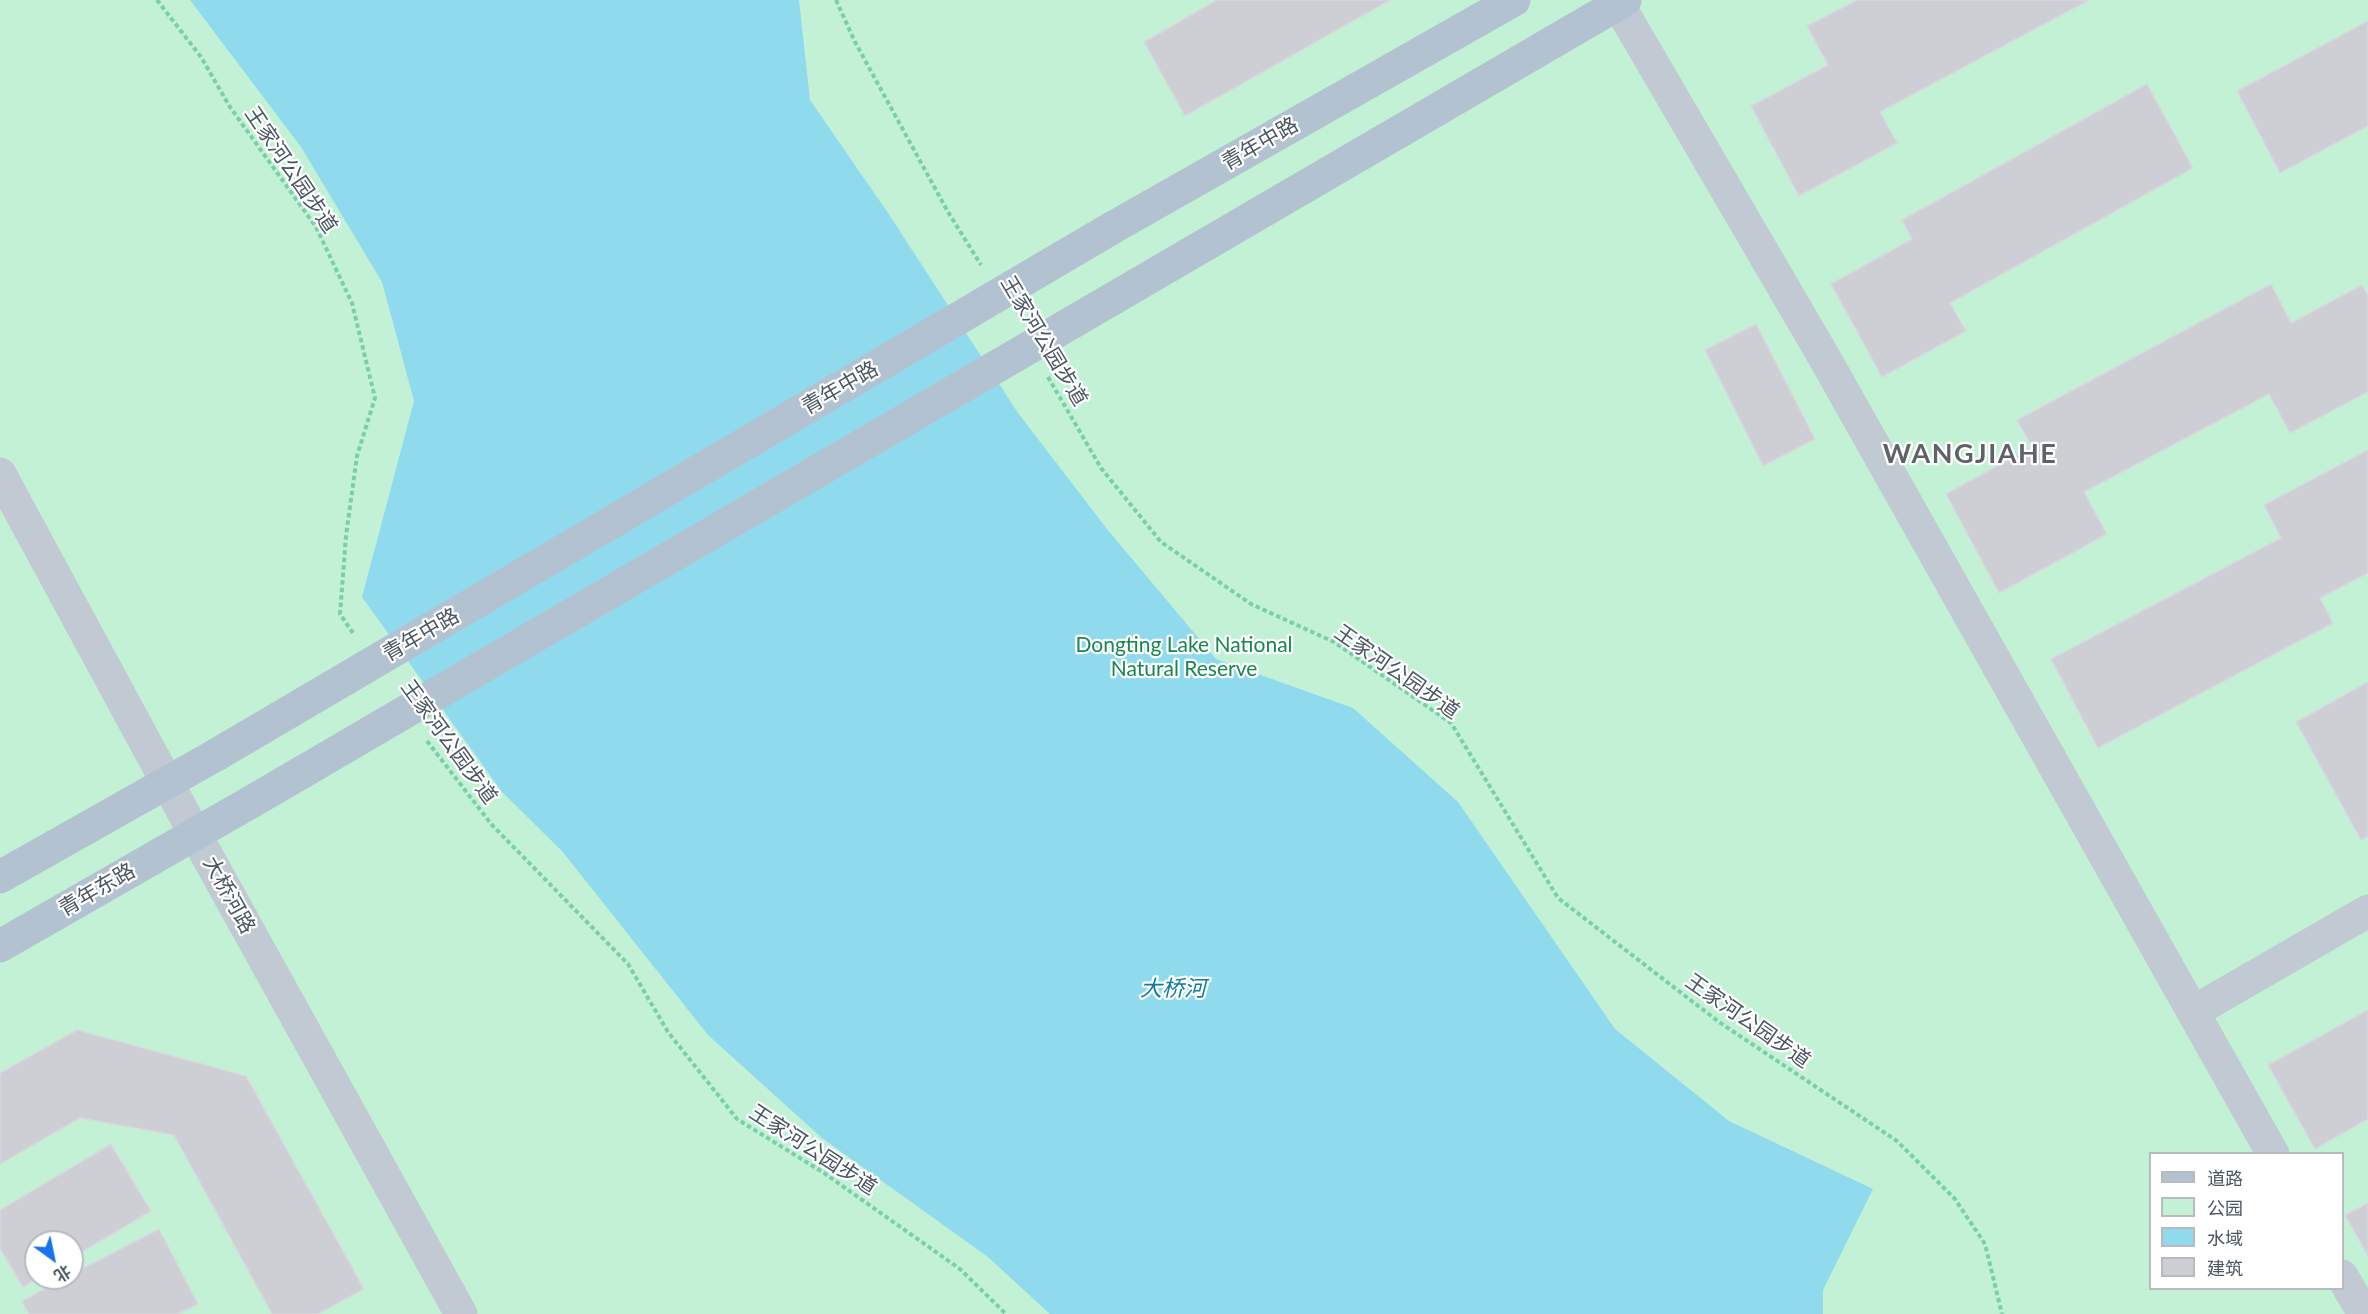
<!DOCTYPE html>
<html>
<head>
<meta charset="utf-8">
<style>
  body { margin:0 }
  #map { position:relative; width:2368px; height:1314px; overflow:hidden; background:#f5f3f3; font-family:Lato,"Noto Sans SC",sans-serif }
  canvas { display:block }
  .legend { position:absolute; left:2149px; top:1152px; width:195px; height:138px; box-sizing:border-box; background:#fff; border:2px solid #b7bbc0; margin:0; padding:8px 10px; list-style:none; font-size:18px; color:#4a5661 }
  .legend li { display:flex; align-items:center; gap:12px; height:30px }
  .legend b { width:30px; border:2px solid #b7bbc0 }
  .north { position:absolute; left:24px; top:1230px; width:60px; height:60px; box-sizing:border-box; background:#fff; border:2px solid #b7bbc0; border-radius:50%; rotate:147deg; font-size:16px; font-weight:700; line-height:24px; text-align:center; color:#4a5661 }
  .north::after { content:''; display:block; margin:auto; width:21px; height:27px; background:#1a73e8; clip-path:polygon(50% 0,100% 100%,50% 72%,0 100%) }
</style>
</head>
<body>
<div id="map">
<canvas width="2368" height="1314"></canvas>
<ul class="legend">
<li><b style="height:8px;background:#b3c2d1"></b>道路</li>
<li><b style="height:16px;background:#c3f1d5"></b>公园</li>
<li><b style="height:16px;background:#90daee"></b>水域</li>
<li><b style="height:16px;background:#cdcfd5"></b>建筑</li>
</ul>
<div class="north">北</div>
</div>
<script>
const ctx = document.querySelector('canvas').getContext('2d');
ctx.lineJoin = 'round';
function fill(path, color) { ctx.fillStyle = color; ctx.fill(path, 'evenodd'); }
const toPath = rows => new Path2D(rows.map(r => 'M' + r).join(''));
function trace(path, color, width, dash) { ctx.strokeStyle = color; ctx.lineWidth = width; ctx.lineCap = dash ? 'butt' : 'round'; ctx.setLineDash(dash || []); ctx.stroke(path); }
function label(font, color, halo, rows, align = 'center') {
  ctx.font = font + ' Lato,"Noto Sans SC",sans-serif'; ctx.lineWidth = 4.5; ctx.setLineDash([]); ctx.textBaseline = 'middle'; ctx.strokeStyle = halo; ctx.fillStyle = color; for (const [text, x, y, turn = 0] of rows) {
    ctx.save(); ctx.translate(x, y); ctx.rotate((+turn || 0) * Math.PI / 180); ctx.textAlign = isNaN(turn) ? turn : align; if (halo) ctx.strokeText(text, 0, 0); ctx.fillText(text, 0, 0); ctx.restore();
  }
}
const green = toPath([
  [0,0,2368,0,2368,1314,0,1314],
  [2150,1154,2342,1154,2342,1288,2150,1288],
  [36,1242,72,1242,72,1278,36,1278]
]);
const water = toPath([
  [190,0,799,0,810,100,890,216,1018,413,1107,529,1216,659,1353,708,1458,802,1615,1029,1729,1121,1873,1189,1823,1290,1823,1314,1050,1314,988,1257,822,1138,708,1035,562,851,502,792,362,597,414,401,382,282,301,147]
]);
const building = toPath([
  [1217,0,1390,0,1185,116,1144,42,1217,0],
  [1857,0,2089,0,1880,112,1897,143,1799,196,1751,106,1828,65,1807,26,1857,0],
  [2368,21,2368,126,2280,173,2237,91,2368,21],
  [2147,84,2193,168,1950,303,1966,331,1882,377,1831,284,1912,239,1902,220,2147,84],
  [2271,284,2291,323,2362,285,2368,295,2368,392,2290,433,2269,394,2084,492,2107,534,1999,593,1946,494,2032,447,2017,420,2271,284],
  [1756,324,1815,439,1763,466,1705,350,1756,324],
  [2368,450,2368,573,2320,598,2333,623,2098,748,2051,659,2281,538,2264,505,2368,450],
  [2368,682,2368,836,2361,840,2296,722,2368,682],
  [2368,1010,2368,1119,2315,1149,2268,1065,2368,1010],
  [77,1030,246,1076,364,1289,318,1314,272,1314,174,1135,80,1118,0,1164,0,1073,77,1030],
  [111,1144,151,1211,72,1258,72,1242,36,1242,36,1278,38,1278,23,1287,0,1249,0,1210,111,1144],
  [2368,1203,2368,1256,2345,1215,2368,1203],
  [159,1229,198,1304,178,1314,29,1314,22,1301,65,1278,72,1278,72,1274,159,1229]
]);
const path = toPath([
  [157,0,201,57,230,107,316,227,352,303,375,398,357,456,346,536,340,614,353,633],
  [836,0,855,42,948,212,981,265],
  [1048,377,1101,468,1161,542,1251,604,1334,642,1451,723,1558,898,1719,1022,1897,1141,1955,1199,1985,1244,2002,1314],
  [427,741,492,825,628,964,668,1032,737,1119,824,1173,960,1269,1006,1314]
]);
const minor = toPath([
  [1618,4,1824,357,2273,1154],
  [0,474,195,834,461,1314],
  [2193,1012,2368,911],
  [2342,1276,2364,1314]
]);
const major = toPath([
  [1112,228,1514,0],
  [1138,284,1625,0],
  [0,877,216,755],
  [0,946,251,802]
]);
const majorBridge = toPath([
  [216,755,1112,228],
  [251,802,1138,284]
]);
const streetNames = [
  ["青年中路",1260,144,-30],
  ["王家河公园步道",291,170,56],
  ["王家河公园步道",1044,341,59],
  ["青年中路",840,388,-30],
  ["青年中路",421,635,-30],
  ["王家河公园步道",1397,672,35],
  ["王家河公园步道",449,742,54],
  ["青年东路",97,890,-30],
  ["大桥河路",229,895,61],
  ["王家河公园步道",1748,1021,35],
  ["王家河公园步道",813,1150,33]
];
const parkNames = [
  ["Dongting Lake National",1184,645],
  ["Natural Reserve",1184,669]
];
const waterNames = [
  ["大桥河",1173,989]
];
const districtNames = [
  ["WANGJIAHE",1970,454]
];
fill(green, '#c3f1d5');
fill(water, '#90daee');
fill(building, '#cdcfd5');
trace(building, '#d7d9de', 1.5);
trace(path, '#7ad0a6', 4, [4.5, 3]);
trace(minor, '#c1cad2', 33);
trace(major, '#b3c2d1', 33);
trace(majorBridge, '#b3c2d1', 33);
label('21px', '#4a5661', '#fff', streetNames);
label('21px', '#17864f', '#fff', parkNames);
label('italic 22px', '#0c7c9b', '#fff', waterNames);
ctx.letterSpacing = '1.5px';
label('bold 27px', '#5f6368', '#fff', districtNames);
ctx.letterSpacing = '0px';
</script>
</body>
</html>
